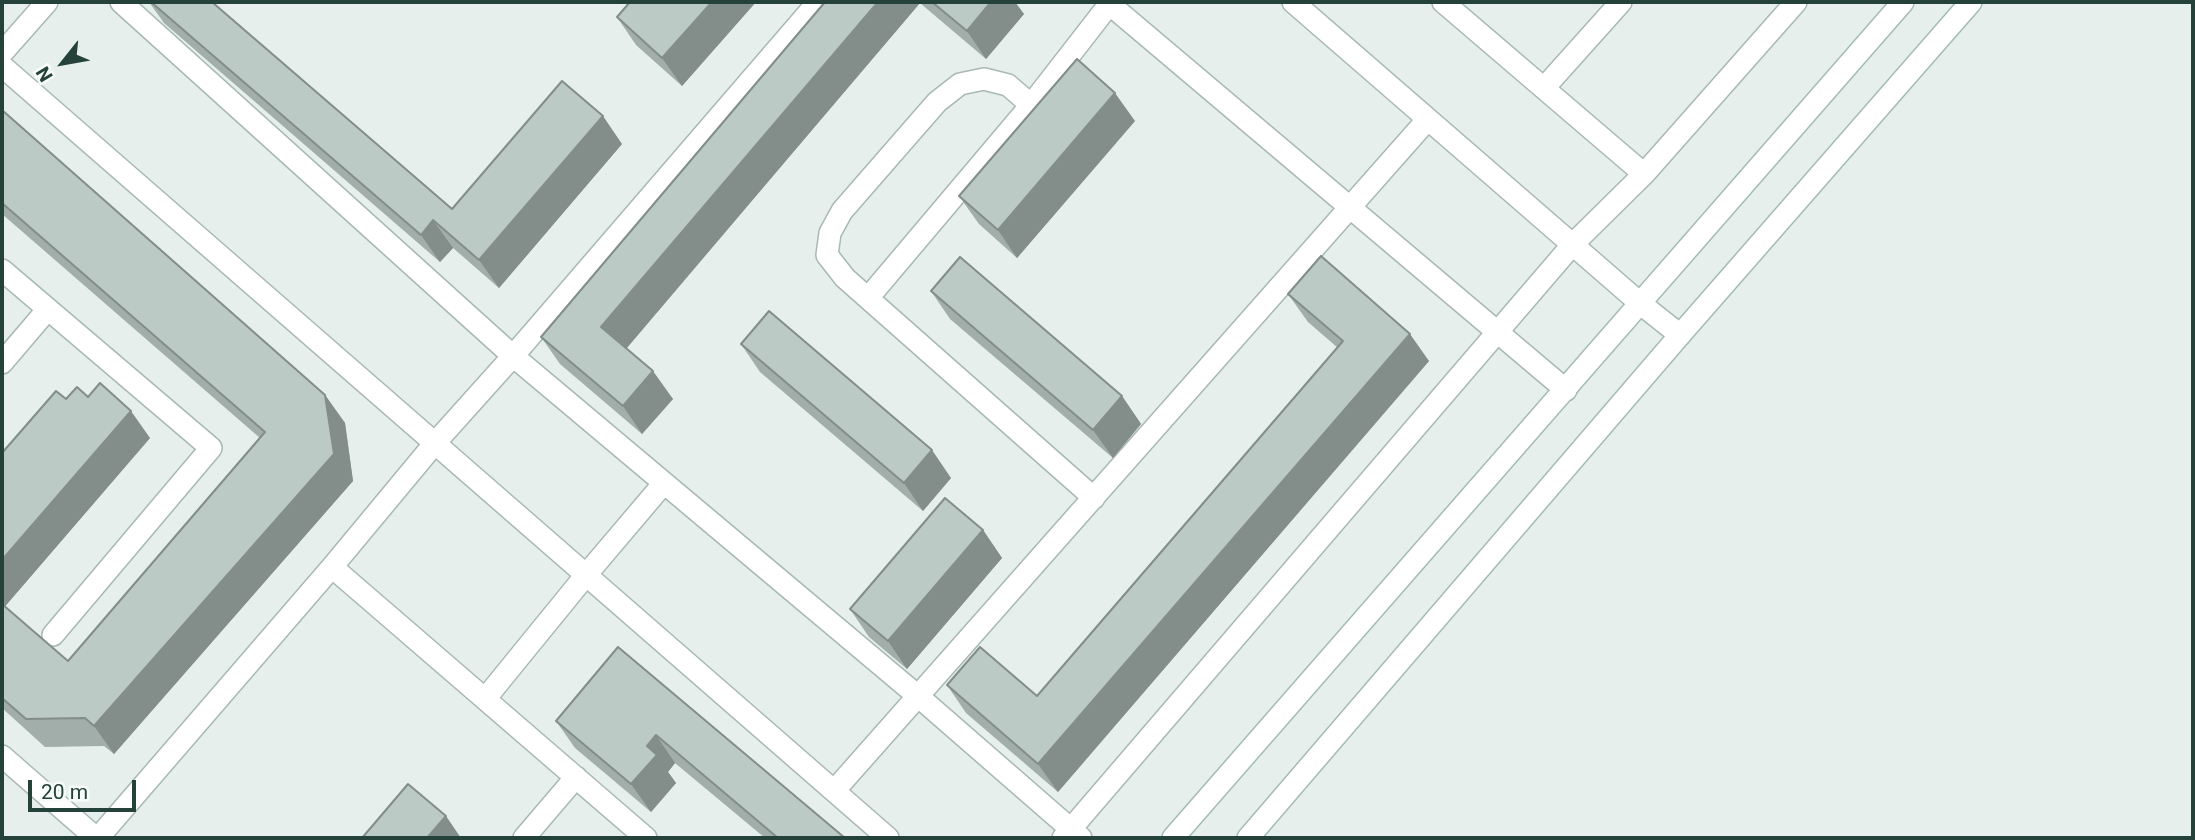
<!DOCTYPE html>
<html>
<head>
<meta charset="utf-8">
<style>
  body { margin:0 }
  #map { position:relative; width:2195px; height:840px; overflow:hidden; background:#e6efeb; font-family:Roboto,sans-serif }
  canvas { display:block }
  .frame { position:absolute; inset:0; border:4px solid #24423a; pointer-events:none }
  .north { position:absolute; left:28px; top:28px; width:70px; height:70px; -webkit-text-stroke:5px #f7fbf9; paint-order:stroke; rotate:239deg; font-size:19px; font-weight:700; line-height:28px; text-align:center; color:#24423a }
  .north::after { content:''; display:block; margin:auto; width:24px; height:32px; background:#24423a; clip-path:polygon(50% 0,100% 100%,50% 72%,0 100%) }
  .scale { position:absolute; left:28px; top:780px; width:108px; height:32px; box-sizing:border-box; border:4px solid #24423a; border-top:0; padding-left:9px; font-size:21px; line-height:24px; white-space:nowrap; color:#24423a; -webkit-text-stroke:5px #f7fbf9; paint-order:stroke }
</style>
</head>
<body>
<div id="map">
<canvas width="2195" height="840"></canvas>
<div class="frame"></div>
<div class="north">N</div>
<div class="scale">20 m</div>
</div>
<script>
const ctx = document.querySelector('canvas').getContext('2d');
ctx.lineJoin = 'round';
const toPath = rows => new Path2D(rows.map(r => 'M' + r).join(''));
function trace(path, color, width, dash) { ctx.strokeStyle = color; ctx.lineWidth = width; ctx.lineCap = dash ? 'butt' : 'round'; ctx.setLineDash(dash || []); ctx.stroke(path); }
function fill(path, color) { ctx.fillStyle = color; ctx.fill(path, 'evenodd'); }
const lane = toPath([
  [1544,88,1621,2]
]);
const street = toPath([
  [121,2,513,356,919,697,1081,838],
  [1107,2,1566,390],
  [1293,2,1641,304,1680,335],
  [1443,2,1644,174],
  [2,53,47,2],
  [2,66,888,838],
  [1031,105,1008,85,984,79,960,84,937,102,842,211,830,233,827,255,845,278,1094,498],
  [2,270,211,448,53,635],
  [868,298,1031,105,1111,2],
  [2,363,48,309],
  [332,567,646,838],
  [485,699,586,575,664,483],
  [2,756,96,838],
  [834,791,1428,119],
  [98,838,332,567,435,443,513,356,818,2],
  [524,838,576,777],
  [1063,838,1573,244,1644,174,1796,2]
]);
const secondary = toPath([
  [1173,838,1903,2],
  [1248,838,1680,335,1971,2]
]);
const wall = toPath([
  [149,2,212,2,452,209,622,144,499,288,453,248,440,262,164,23],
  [630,2,756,2,682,86,636,45,617,17],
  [825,2,1015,2,1024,14,986,59,920,3,626,348,673,399,642,434,560,364,541,337],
  [2,110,325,395,345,423,353,481,114,754,104,746,45,747,2,708,2,453,66,399,88,397,150,438,5,606,68,661,260,438,2,214],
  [1135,121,1017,258,979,224,959,196],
  [931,291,1122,396,1141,424,1113,458,950,319],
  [1288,294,1429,361,1058,792,966,713,947,685,1037,696,1338,348,1308,322],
  [741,344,951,478,923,511,760,372],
  [983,530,1002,558,907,669,869,637,850,609],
  [618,647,845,838,765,838,675,763,668,772,676,783,651,812,575,748,556,721]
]);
const shadedWall = toPath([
  [712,2,756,2,682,86,662,58],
  [878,2,919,2,920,3,621,355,601,327],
  [991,2,1015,2,1024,14,986,59,967,31],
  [1115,93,1135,121,1017,258,998,230],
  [603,116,622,144,499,288,479,260],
  [433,220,453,248,440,262,421,235],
  [1410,334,1429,361,1058,792,1038,764],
  [653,371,673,399,642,434,623,406],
  [325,395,345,423,353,481,114,754,94,726],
  [1122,396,1141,424,1113,458,1093,430],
  [131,411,150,438,2,610,2,560],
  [932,450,951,478,923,511,904,483],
  [983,530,1002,558,907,669,888,641],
  [656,735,675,763,668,772,676,783,651,812,631,784,647,746],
  [446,816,461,838,427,838]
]);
const building = toPath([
  [151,2,212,2,452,209,562,81,603,116,479,260,433,220,421,235,151,2],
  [630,2,712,2,662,58,617,17,630,2],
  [825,2,878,2,601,327,653,371,623,406,541,337,825,2],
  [932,2,991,2,967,31,932,2],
  [1077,59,1115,93,998,230,959,196,1077,59],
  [2,110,325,395,334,454,94,726,85,718,26,719,2,698,2,604,68,661,265,432,2,203,2,110],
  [1321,256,1410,334,1038,764,947,685,980,647,1037,696,1343,341,1288,294,1321,256],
  [960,257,1122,396,1093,430,931,291,960,257],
  [769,311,932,450,904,483,741,344,769,311],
  [100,383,131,411,2,560,2,453,56,391,66,399,77,387,88,397,100,383],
  [945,498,983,530,888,641,850,609,945,498],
  [618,647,845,838,778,838,656,735,647,746,657,755,631,784,556,721,618,647],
  [408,784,446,816,427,838,362,838,408,784]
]);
trace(lane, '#a8b8b2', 24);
trace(street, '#a8b8b2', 24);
trace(secondary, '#a4bbb3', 24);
trace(lane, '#fff', 21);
trace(street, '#fff', 21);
trace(secondary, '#fff', 21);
fill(wall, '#a1aea9');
fill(shadedWall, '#838d89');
fill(building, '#bbcac4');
trace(building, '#838d89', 2);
</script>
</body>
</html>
